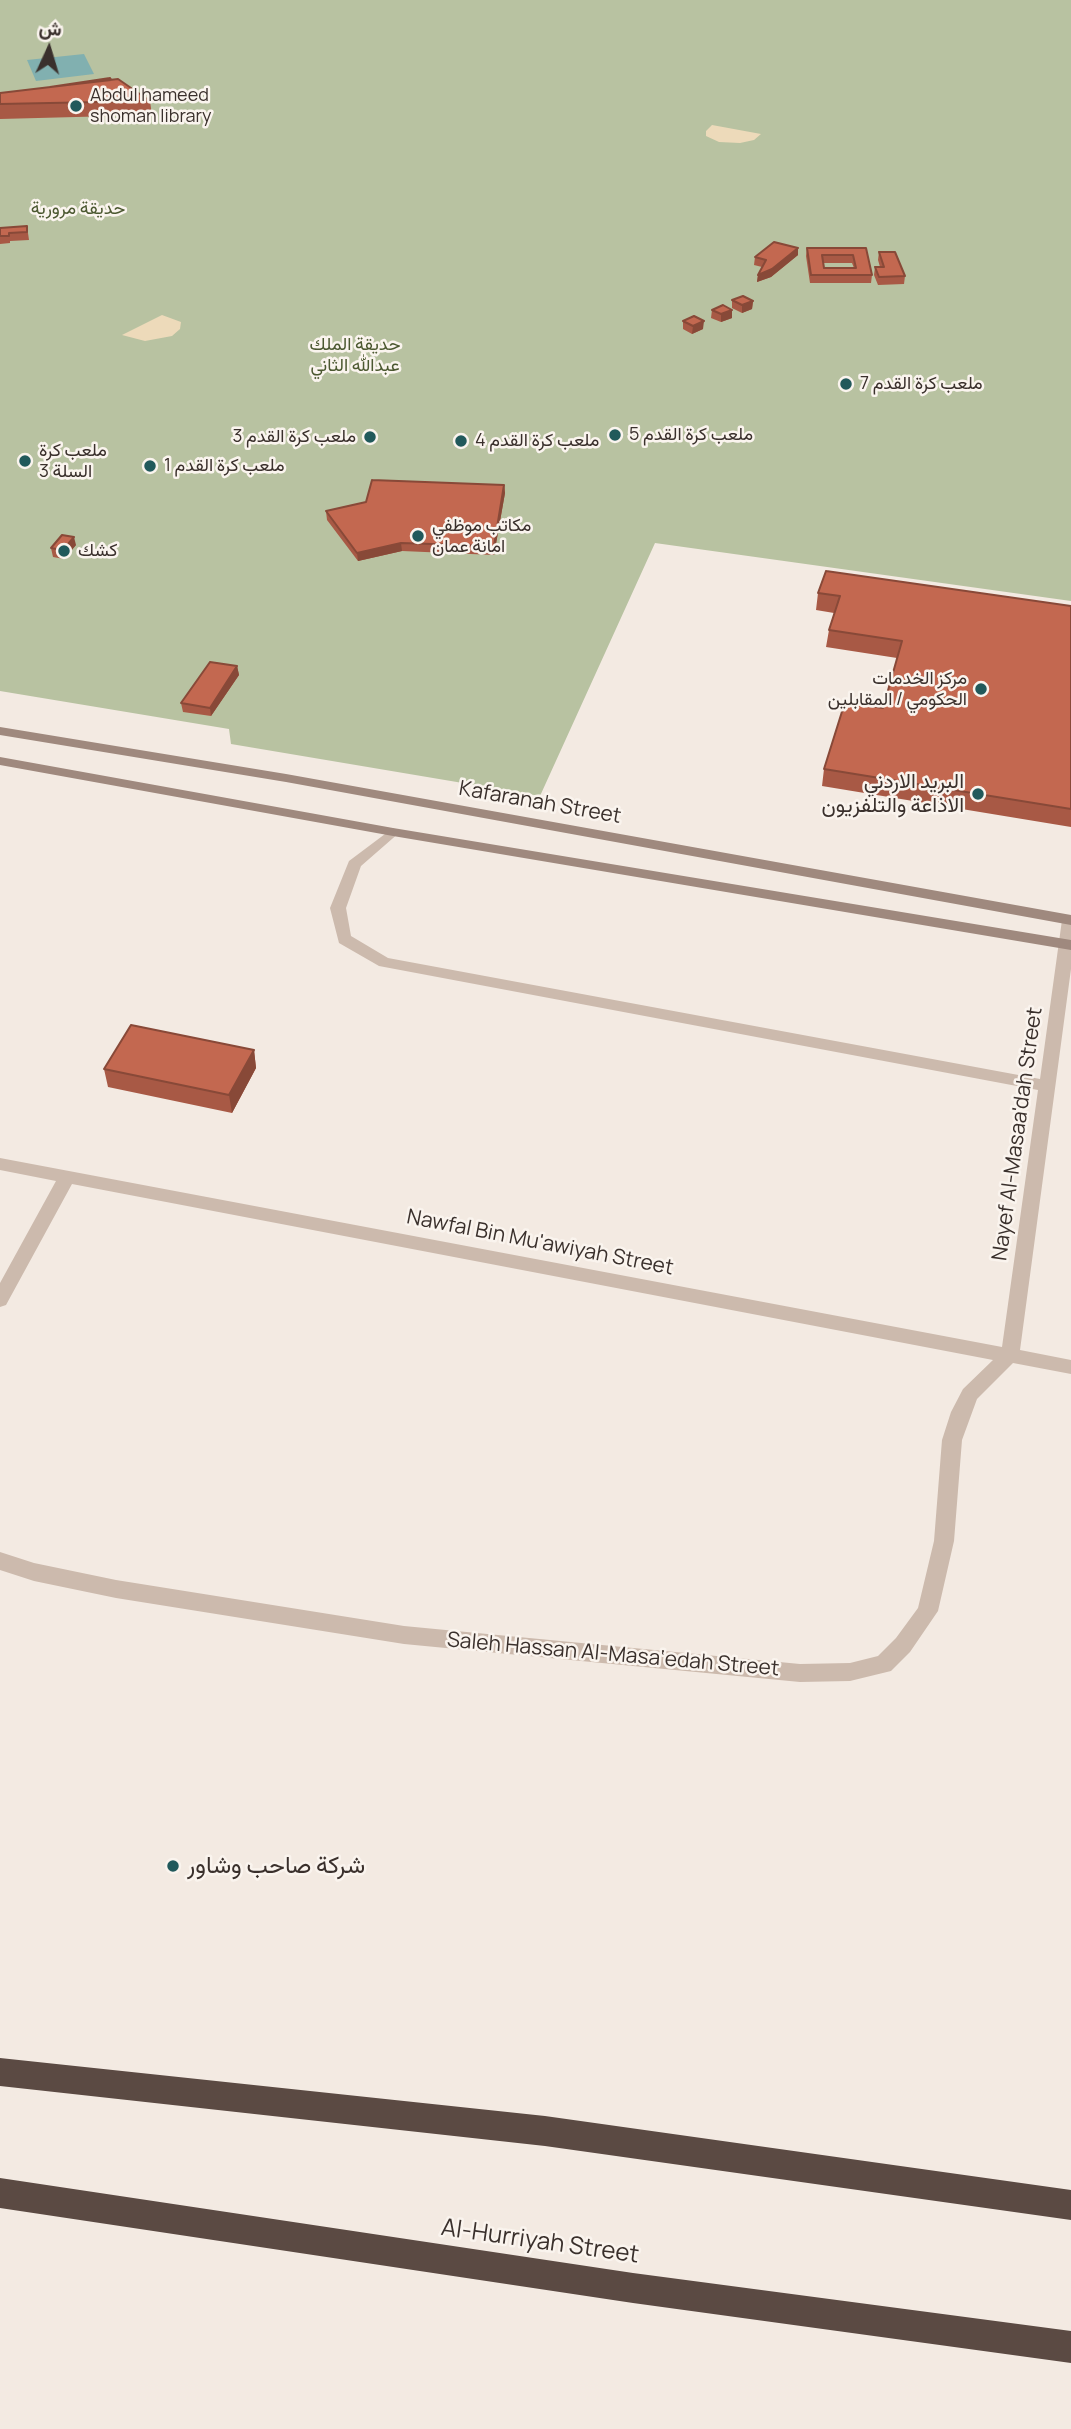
<!DOCTYPE html>
<html>
<head>
<meta charset="utf-8">
<style>
  body { margin:0 }
  #map { position:relative; width:1071px; height:2429px; overflow:hidden; background:#f3eae2; font-family:Manrope,Vazirmatn,sans-serif }
  canvas { display:block }
  .north { position:absolute; left:14px; top:14px; width:70px; height:70px; -webkit-text-stroke:5px #faf4ee; paint-order:stroke; rotate:4deg; font-size:19px; font-weight:700; line-height:28px; text-align:center; color:#3a302c }
  .north::after { content:''; display:block; margin:auto; width:24px; height:32px; background:#3a302c; clip-path:polygon(50% 0,100% 100%,50% 72%,0 100%) }
</style>
</head>
<body>
<div id="map">
<canvas width="1071" height="2429"></canvas>
<div class="north">ش</div>
</div>
<script>
const ctx = document.querySelector('canvas').getContext('2d');
ctx.lineJoin = 'round';
function fill(path, color) { ctx.fillStyle = color; ctx.fill(path, 'evenodd'); }
const toPath = rows => new Path2D(rows.map(r => 'M' + r).join(''));
function trace(path, color, width, dash) { ctx.strokeStyle = color; ctx.lineWidth = width; ctx.lineCap = dash ? 'butt' : 'round'; ctx.setLineDash(dash || []); ctx.stroke(path); }
function label(font, color, halo, rows, align = 'center') {
  ctx.font = font + ' Manrope,Vazirmatn,sans-serif'; ctx.lineWidth = 5; ctx.setLineDash([]); ctx.textBaseline = 'middle'; ctx.strokeStyle = halo; ctx.fillStyle = color; for (const [text, x, y, turn = 0] of rows) {
    ctx.save(); ctx.translate(x, y); ctx.rotate((+turn || 0) * Math.PI / 180); ctx.textAlign = isNaN(turn) ? turn : align; if (halo) ctx.strokeText(text, 0, 0); ctx.fillText(text, 0, 0); ctx.restore();
  }
}
const green = toPath([
  [0,0,1071,0,1071,601,655,543,540,796,231,744,229,729,0,691]
]);
const sand = toPath([
  [712,125,761,134,754,140,740,143,719,142,706,136,706,131],
  [162,315,181,322,180,329,172,336,145,341,122,335]
]);
const water = toPath([
  [84,54,94,74,36,81,27,60]
]);
const street = toPath([
  [393,828,400,832,361,866,346,908,351,936,388,958,1040,1079,1062,920,1071,915,1071,969,1020,1350,1071,1360,1071,1374,1013,1363,977,1399,962,1440,954,1541,938,1611,910,1652,891,1671,850,1681,800,1682,404,1644,116,1598,34,1581,0,1570,0,1552,34,1563,116,1580,404,1626,800,1664,850,1663,878,1656,896,1638,918,1608,934,1541,942,1440,951,1412,963,1389,993,1360,72,1184,6,1305,0,1307,0,1283,56,1181,0,1170,0,1158,1002,1347,1038,1090,379,966,339,943,330,908,349,861,393,828]
]);
const secondary = toPath([
  [0,727,286,774,1071,915,1071,925,286,782,0,735,0,727],
  [0,757,393,828,1071,940,1071,950,393,836,0,765,0,757]
]);
const highway = toPath([
  [0,2058,545,2116,1071,2190,1071,2220,545,2146,0,2086,0,2058],
  [0,2178,633,2273,1071,2331,1071,2363,633,2303,0,2208,0,2178]
]);
const wall = toPath([
  [0,93,150,101,152,115,0,119],
  [27,226,29,240,10,241,10,243,0,244,0,228],
  [798,248,798,255,771,277,757,282,758,275,762,267,754,265,755,257],
  [807,248,866,248,872,275,871,283,810,283,806,256],
  [823,263,852,263,854,268,824,268],
  [879,252,905,276,904,284,878,285,874,275,875,267,880,267,878,260],
  [732,300,753,301,752,309,742,313,732,308],
  [712,310,732,310,732,318,721,322,711,318],
  [683,321,703,329,692,334,683,329],
  [504,485,505,493,494,555,402,551,358,561,327,520,326,511],
  [76,545,64,559,53,557,51,548],
  [818,593,1071,606,1071,827,822,786,824,769,883,708,897,658,826,647,829,630,834,613,816,610],
  [237,666,239,675,211,716,183,712,181,703],
  [254,1050,256,1068,232,1113,108,1087,104,1069]
]);
const shadedWall = toPath([
  [798,248,798,255,771,277,757,282,758,275],
  [753,301,752,309,742,313,742,305],
  [732,310,732,318,721,322,721,314],
  [704,321,703,329,692,334,693,326],
  [504,485,505,493,494,555,494,546],
  [74,537,76,545,64,559,63,550],
  [401,543,402,551,358,561,357,553],
  [237,666,239,675,211,716,210,708],
  [254,1050,256,1068,232,1113,229,1095]
]);
const building = toPath([
  [110,78,111,80,50,87,110,78],
  [118,79,150,101,0,104,0,93,118,79],
  [27,226,27,232,9,233,9,236,0,236,0,228,27,226],
  [774,242,798,248,772,269,758,275,766,260,755,257,774,242],
  [807,248,866,248,872,275,811,275,807,248],
  [822,255,853,255,856,268,824,268,822,255],
  [879,252,895,252,905,276,879,277,875,267,884,267,879,252],
  [743,296,753,301,742,305,732,300,743,296],
  [723,305,732,310,721,314,712,310,723,305],
  [694,316,704,321,693,326,683,321,694,316],
  [372,480,504,485,494,546,401,543,357,553,326,511,366,502,372,480],
  [62,535,74,537,63,550,51,548,62,535],
  [826,571,1071,606,1071,809,824,769,845,702,883,708,902,641,829,630,840,596,818,593,826,571],
  [210,662,237,666,210,708,181,703,210,662],
  [131,1025,254,1050,229,1095,104,1069,131,1025]
]);
const markers = [
  [76,106,7,"#21595b"],
  [846,384,7,"#21595b"],
  [615,435,7,"#21595b"],
  [370,437,7,"#21595b"],
  [461,441,7,"#21595b"],
  [25,461,7,"#21595b"],
  [150,466,7,"#21595b"],
  [418,536,7,"#21595b"],
  [64,551,7,"#21595b"],
  [981,689,7,"#21595b"],
  [978,794,7,"#21595b"],
  [173,1866,7,"#21595b"]
];
const farPoinames = [
  ["Abdul hameed",90,96],
  ["shoman library",90,117],
  ["ملعب كرة القدم 7",860,384],
  ["ملعب كرة القدم 5",629,435],
  ["ملعب كرة القدم 3",356,437,"right"],
  ["ملعب كرة القدم 4",475,441],
  ["ملعب كرة",39,451],
  ["السلة 3",39,472],
  ["ملعب كرة القدم 1",164,466],
  ["مكاتب موظفي",432,526],
  ["امانة عمان",432,547],
  ["كشك",78,551],
  ["مركز الخدمات",967,679,"right"],
  ["الحكومي / المقابلين",967,700,"right"]
];
const farParknames = [
  ["حديقة مرورية",78,209],
  ["حديقة الملك",355,345],
  ["عبدالله الثاني",355,366]
];
const poiNames = [
  ["البريد الاردني",964,782],
  ["الاذاعة والتلفزيون",964,806]
];
const streetNames = [
  ["Kafaranah Street",540,803,10],
  ["Nayef Al-Masaa'dah Street",1018,1134,-82],
  ["Nawfal Bin Mu'awiyah Street",540,1243,11],
  ["Saleh Hassan Al-Masa‘edah Street",613,1655,5]
];
const nearPoinames = [
  ["شركة صاحب وشاور",187,1866]
];
const nearStreetnames = [
  ["Al-Hurriyah Street",540,2242,8]
];
fill(green, '#b8c2a1');
fill(sand, '#eddaba');
fill(water, '#81b0b0');
fill(street, '#ccbaad');
fill(secondary, '#9f897e');
fill(highway, '#5b4a43');
fill(wall, '#a85945');
fill(shadedWall, '#884938');
fill(building, '#c36850');
trace(building, '#884938', 2);
for (const [x, y, r, color] of markers) { const dot = new Path2D(); dot.arc(x, y, r, 0, 2 * Math.PI); ctx.fillStyle = color; ctx.fill(dot); trace(dot, '#faf4ee', 2.5); }
label('18px', '#3a302c', '#faf4ee', farPoinames, 'left');
label('18px', '#4b5830', '#faf4ee', farParknames);
label('21px', '#3a302c', '#faf4ee', poiNames, 'right');
label('21px', '#3a302c', '#faf4ee', streetNames);
label('24px', '#3a302c', '#faf4ee', nearPoinames, 'left');
label('24px', '#3a302c', '#faf4ee', nearStreetnames);
</script>
</body>
</html>
